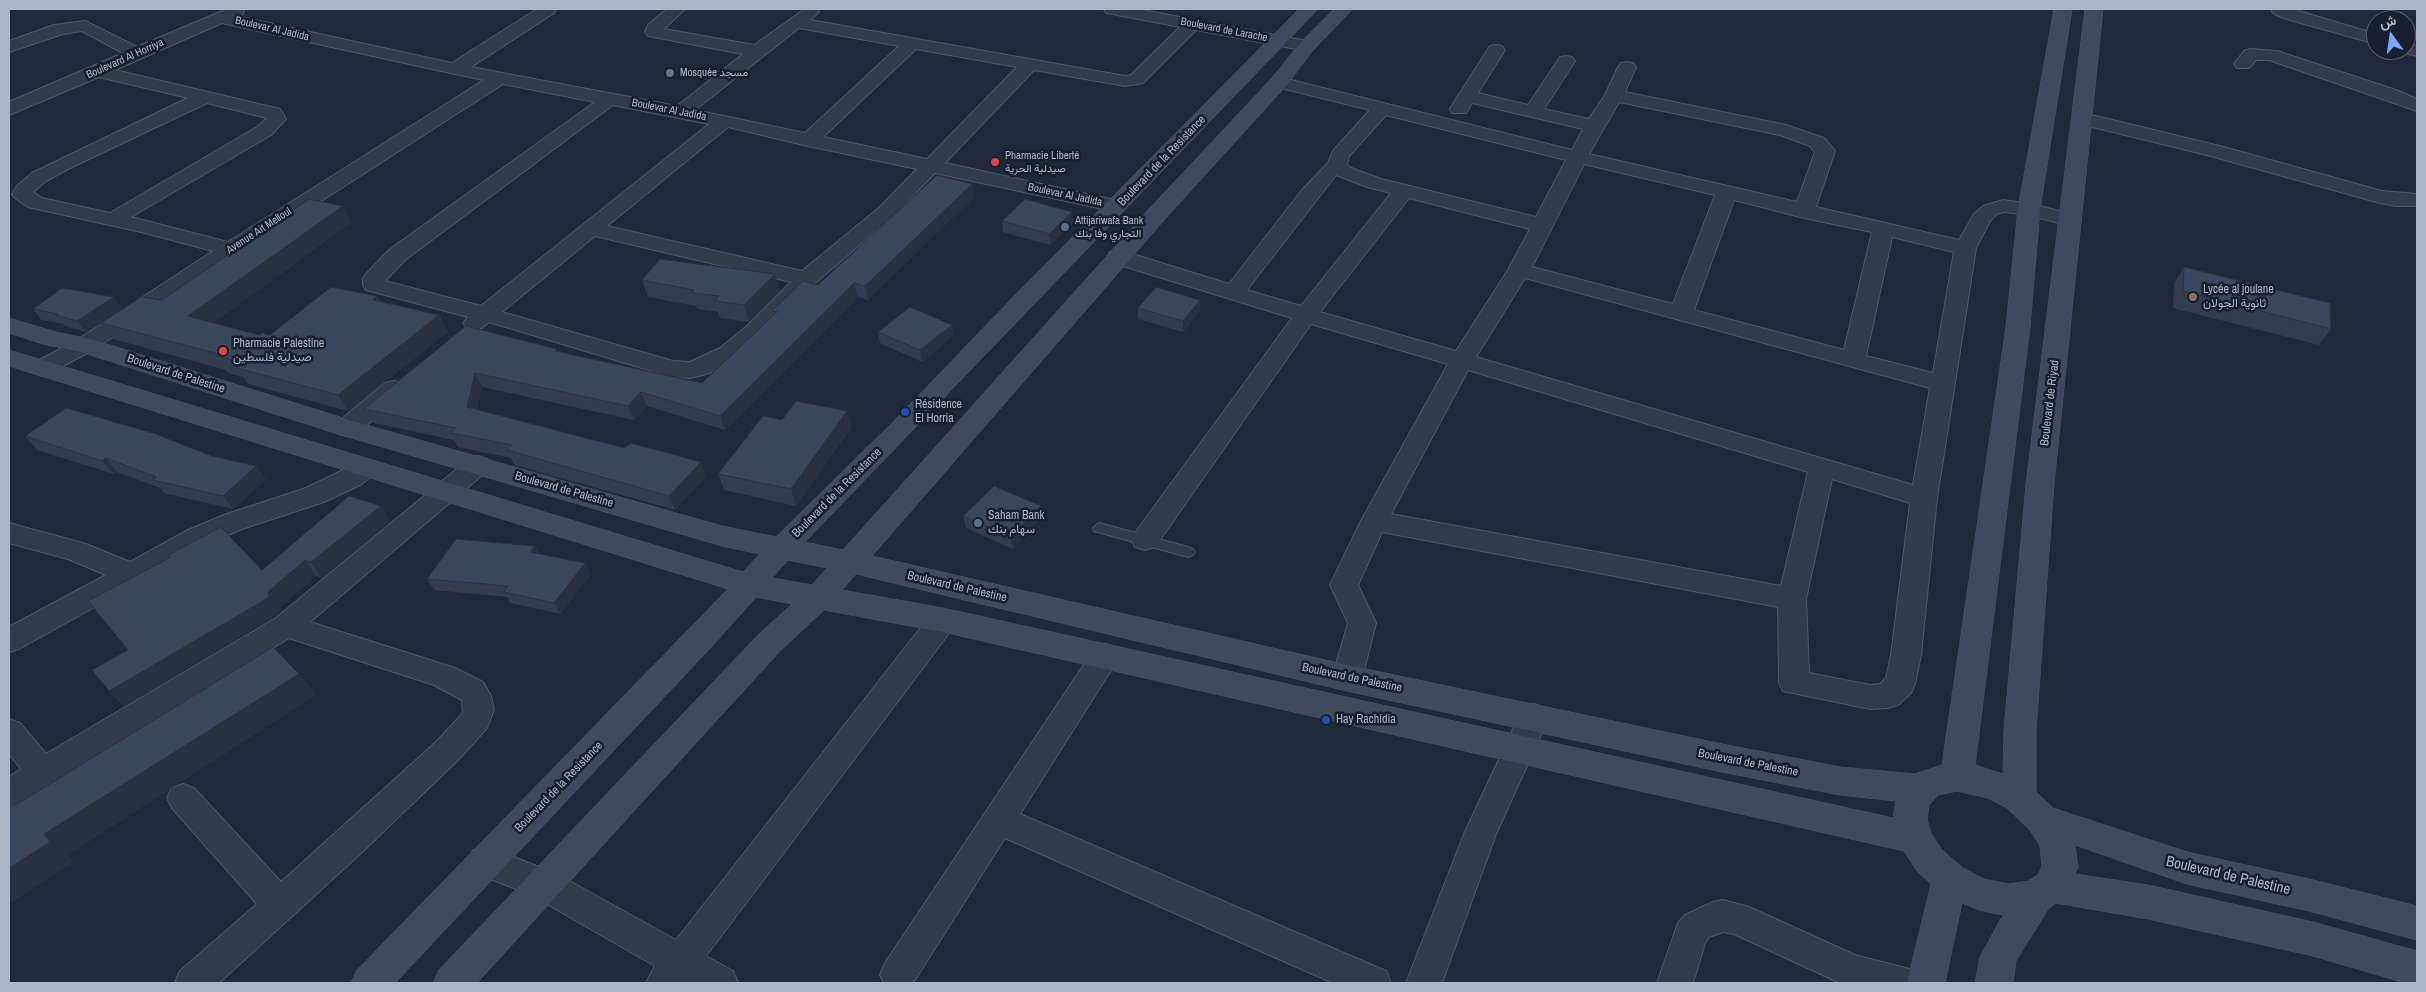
<!DOCTYPE html>
<html>
<head>
<meta charset="utf-8">
<style>
  body { margin:0 }
  #map { position:relative; width:2426px; height:992px; overflow:hidden; background:#1f293a; font-family:"Archivo Narrow",Vazirmatn,sans-serif }
  canvas { display:block }
  .frame { position:absolute; inset:0; border:10px solid #adb5c7; pointer-events:none }
  .north { position:absolute; left:2366px; top:10px; width:50px; height:50px; box-sizing:border-box; background:#18202f; border:1px solid #545c6c; border-radius:50%; rotate:346deg; font-size:14px; font-weight:700; line-height:20px; text-align:center; color:#adb5c7 }
  .north::after { content:''; display:block; margin:auto; width:18px; height:22px; background:#7aa4ff; clip-path:polygon(50% 0,100% 100%,50% 72%,0 100%) }
</style>
</head>
<body>
<div id="map">
<canvas width="2426" height="992"></canvas>
<div class="frame"></div>
<div class="north">ش</div>
</div>
<script>
const ctx = document.querySelector('canvas').getContext('2d');
ctx.lineJoin = 'round';
const toPath = rows => new Path2D(rows.map(r => 'M' + r).join(''));
function trace(path, color, width, dash) { ctx.strokeStyle = color; ctx.lineWidth = width; ctx.lineCap = dash ? 'butt' : 'round'; ctx.setLineDash(dash || []); ctx.stroke(path); }
function fill(path, color) { ctx.fillStyle = color; ctx.fill(path, 'evenodd'); }
function label(font, color, halo, rows, align = 'center') {
  ctx.font = font + ' "Archivo Narrow",Vazirmatn,sans-serif'; ctx.lineWidth = 5; ctx.setLineDash([]); ctx.textBaseline = 'middle'; ctx.strokeStyle = halo; ctx.fillStyle = color; for (const [text, x, y, turn = 0] of rows) {
    ctx.save(); ctx.translate(x, y); ctx.rotate((+turn || 0) * Math.PI / 180); ctx.textAlign = isNaN(turn) ? turn : align; if (halo) ctx.strokeText(text, 0, 0); ctx.fillText(text, 0, 0); ctx.restore();
  }
}
const lane = toPath([
  [1099,523,1188,547,1193,549,1195,552,1193,555,1188,557,1094,531,1093,528,1099,523]
]);
const street = toPath([
  [227,9,243,9,244,11,242,15,237,16,452,63,537,9,556,9,554,13,471,67,677,106,743,54,648,36,645,32,648,25,667,9,685,9,664,29,754,45,805,9,817,9,819,12,810,20,1125,76,1131,75,1180,27,1112,14,1106,13,1104,9,1137,9,1307,41,1313,42,1316,46,1313,50,1307,51,1196,30,1143,83,1125,86,1034,70,945,163,1124,202,1127,206,1124,210,1117,212,935,173,894,215,814,284,762,337,736,358,711,372,703,375,690,378,672,377,489,322,482,328,474,330,466,328,463,323,468,317,366,290,363,285,363,279,366,274,389,250,595,102,503,84,239,254,93,350,50,373,42,376,34,373,30,368,34,363,77,340,213,251,141,232,28,207,15,198,12,194,17,186,32,173,188,98,99,77,9,115,9,102,123,53,82,31,63,34,9,52,9,41,54,25,85,21,137,47,227,9],
  [222,23,455,74,484,80,228,242,131,217,271,135,286,119,280,109,115,70,222,23],
  [799,28,899,46,805,133,695,110,799,28],
  [916,49,1017,67,927,159,823,137,916,49],
  [207,103,267,118,257,127,110,213,42,198,33,192,46,181,68,169,207,103],
  [613,105,709,124,481,306,385,281,405,260,613,105],
  [728,127,808,146,917,169,880,207,802,271,607,226,728,127],
  [595,236,791,282,746,327,720,348,690,362,673,361,502,312,595,236],
  [2271,9,2292,9,2376,34,2376,44,2283,18,2273,13,2271,9],
  [2406,43,2417,46,2417,56,2400,52,2399,50,2406,50,2406,43],
  [1496,45,1502,46,1505,50,1478,93,1528,105,1560,57,1566,56,1572,57,1575,61,1544,109,1589,119,1605,95,1618,67,1621,63,1627,62,1633,63,1636,67,1625,92,1786,125,1824,138,1835,151,1816,207,1959,240,1974,214,1983,206,2003,200,2036,205,2078,216,2081,220,2078,224,2071,226,2028,215,2004,212,1997,214,1990,221,1976,248,1937,498,1921,655,1915,684,1911,693,1898,705,1887,708,1870,709,1783,691,1779,682,1778,607,1382,532,1358,585,1376,623,1362,678,1358,686,1347,690,1336,686,1332,678,1348,623,1330,585,1361,521,1448,364,1311,324,1155,547,1145,550,1135,547,1131,540,1135,533,1292,318,1110,262,1107,257,1110,252,1118,251,1126,252,1229,284,1302,190,1328,163,1333,151,1370,110,1273,86,1270,82,1273,78,1279,77,1572,150,1583,129,1472,103,1466,113,1452,113,1450,109,1458,96,1490,46,1496,45],
  [1619,102,1780,135,1810,146,1815,152,1797,202,1589,154,1619,102],
  [1386,115,1566,160,1536,217,1381,179,1351,168,1347,165,1349,156,1386,115],
  [1584,164,1715,195,1673,304,1532,267,1584,164],
  [1336,175,1367,187,1391,193,1301,306,1247,290,1336,175],
  [1409,198,1530,229,1508,270,1456,351,1320,312,1409,198],
  [1734,200,1804,218,1872,232,1844,350,1694,310,1734,200],
  [1892,237,1954,252,1933,373,1866,356,1892,237],
  [1525,278,1930,388,1913,485,1476,357,1525,278],
  [1468,370,1808,472,1781,586,1391,514,1468,370],
  [1832,479,1910,503,1891,655,1886,678,1880,684,1870,685,1809,673,1806,599,1832,479],
  [2251,49,2277,51,2396,90,2417,99,2417,111,2269,60,2256,60,2249,68,2237,68,2234,64,2237,60,2245,50,2251,49],
  [2083,113,2220,146,2382,191,2417,194,2417,206,2396,206,2380,203,2207,155,2076,123,2074,119,2076,115,2083,113],
  [394,381,403,383,406,389,403,395,356,434,347,436,338,434,335,428,338,422,385,383,394,381],
  [478,456,487,459,491,465,487,471,310,622,455,668,483,682,491,696,494,710,487,728,459,759,360,854,219,983,175,983,180,971,257,904,172,808,167,798,172,788,183,784,194,788,281,882,437,741,463,713,462,700,434,685,289,638,20,803,9,807,9,777,21,769,9,754,9,719,20,723,46,754,276,618,469,459,478,456],
  [366,459,375,462,379,468,375,474,360,485,324,502,242,529,208,544,19,649,9,652,9,627,106,575,68,559,9,543,9,523,86,544,130,562,188,530,224,515,306,488,366,459],
  [943,609,953,612,957,620,953,628,706,956,733,971,738,983,646,983,655,966,531,895,473,872,468,861,473,850,485,846,555,873,676,940,933,612,943,609],
  [1105,644,1115,648,1120,656,1020,814,1386,971,1391,983,1333,983,1005,838,913,983,884,983,880,975,885,963,1095,648,1105,644],
  [1534,704,1545,708,1549,717,1496,834,1442,983,1406,983,1464,834,1523,708,1534,704],
  [1723,900,1749,907,1855,955,1917,971,1922,983,1840,983,1734,934,1723,932,1709,937,1705,943,1693,983,1657,983,1678,923,1685,915,1713,902,1723,900]
]);
const secondary = toPath([
  [1299,9,1318,9,805,542,843,550,1149,209,1272,78,1301,42,1334,9,1353,9,1313,50,1286,86,1165,219,872,556,1347,665,1722,744,1840,767,1915,774,1942,765,2006,327,2018,209,2054,9,2072,9,2040,209,2030,327,1975,765,2003,774,2004,730,2026,484,2085,9,2103,9,2054,484,2036,730,2036,792,2053,808,2187,852,2309,879,2417,906,2417,940,2309,911,2187,884,2075,845,2078,867,2075,874,2148,885,2313,922,2417,951,2417,983,2405,983,2313,956,2148,919,2056,903,2048,909,2016,961,2013,983,1975,983,1980,957,2003,915,1979,910,1962,903,1945,983,1907,983,1931,884,1917,871,1904,851,943,632,824,610,780,651,477,983,433,983,439,970,758,635,792,604,756,597,716,642,395,983,351,983,357,970,728,589,9,366,9,350,743,572,760,554,722,546,338,434,81,352,43,344,9,333,9,318,56,332,94,340,356,422,722,526,776,537,895,420,1019,291,1299,9],
  [788,560,827,568,812,585,772,578,788,560],
  [856,574,1347,691,1722,772,1840,795,1896,801,1893,818,943,608,842,590,856,574],
  [1957,791,1988,798,2007,808,2030,830,2040,846,2042,866,2038,875,2028,881,2009,884,1984,879,1963,868,1941,849,1931,833,1927,819,1929,805,1938,795,1957,791]
]);
const wall = toPath([
  [972,184,974,197,868,300,858,297,725,430,647,406,634,420,482,387,477,409,706,476,675,510,514,465,511,458,458,447,454,440,373,423,364,409,466,326,558,351,702,383,773,315,772,311,818,285],
  [1072,212,1073,223,1050,245,1003,232,1002,221],
  [352,222,213,323,259,335,270,335,377,296,380,301,439,315,448,332,348,411,248,384,243,377,228,373,226,370,113,339,101,323,162,300],
  [2184,267,2331,329,2319,345,2173,308,2174,283],
  [775,274,780,291,749,322,720,318,718,312,698,309,696,306,648,297,642,280],
  [122,308,86,332,65,326,64,324,41,320,33,309],
  [1138,308,1200,311,1183,332,1138,319],
  [952,325,953,336,922,362,880,343,878,332],
  [782,420,852,427,796,506,724,490,718,474],
  [25,436,212,456,256,466,266,480,233,509,164,493,160,488,117,472,114,474,37,450],
  [1041,506,1042,517,1013,549,966,528,963,516],
  [390,521,322,578,316,576,279,608,281,611,275,616,124,706,109,691,170,557,262,570],
  [535,546,539,554,591,574,560,614,510,603,507,597,434,590,427,579]
]);
const shadedWall = toPath([
  [972,184,974,197,868,300,865,286],
  [343,206,352,222,200,333,188,316],
  [1072,212,1073,223,1050,245,1049,234],
  [775,274,780,291,749,322,744,305],
  [854,283,858,297,725,430,720,416],
  [377,296,386,313,373,300],
  [114,297,122,308,86,332,77,321],
  [1200,300,1200,311,1183,332,1183,321],
  [439,315,448,332,348,411,338,395],
  [952,325,953,336,922,362,920,350],
  [475,373,482,387,474,421,467,407],
  [641,392,647,406,634,420,628,406],
  [847,411,852,427,796,506,791,489],
  [106,458,117,472,114,474,102,461],
  [701,462,706,476,675,510,669,496],
  [256,466,266,480,233,509,223,496],
  [381,506,390,521,322,578,311,562],
  [1041,506,1042,517,1013,549,1011,537],
  [535,546,541,557,530,552],
  [305,560,316,576,279,608,281,611,275,616,124,706,109,691,267,593],
  [585,563,591,574,560,614,554,603],
  [299,674,316,695,68,855,74,862,9,904,9,868,44,834]
]);
const building = toPath([
  [937,175,972,184,865,286,854,283,720,416,641,392,628,406,475,373,467,407,625,448,631,443,701,462,669,496,507,450,512,445,451,433,456,428,364,409,466,326,557,349,555,351,702,383,777,312,772,311,803,281,818,285,937,175],
  [309,199,343,206,188,316,259,335,262,333,270,335,331,287,377,296,373,300,439,315,338,395,237,368,243,363,217,356,219,354,101,323,141,297,162,300,309,199],
  [1025,199,1072,212,1049,234,1002,221,1025,199],
  [660,259,775,274,744,305,715,301,719,296,692,293,694,290,642,280,660,259],
  [2184,267,2330,303,2331,329,2183,291,2184,267],
  [1156,287,1200,300,1183,321,1138,308,1156,287],
  [62,288,114,297,77,321,56,315,58,314,33,309,62,288],
  [910,307,952,325,920,350,878,332,910,307],
  [796,401,847,411,791,489,718,474,763,416,782,420,796,401],
  [66,408,156,434,212,456,256,466,223,496,153,480,156,477,106,458,102,461,25,436,66,408],
  [994,486,1041,506,1011,537,963,516,994,486],
  [349,496,381,506,311,562,305,560,267,593,270,596,263,601,109,691,92,670,128,650,88,601,171,557,168,555,221,527,262,570,349,496],
  [456,539,535,546,530,552,585,563,554,603,504,592,508,586,427,579,456,539],
  [273,647,299,674,44,834,50,842,9,868,9,809,273,647]
]);
const markers = [
  [670,73,5,"#6b7280"],
  [995,162,5,"#e0444e"],
  [1065,227,5,"#5c6f8a"],
  [2193,297,5,"#8d6e63"],
  [223,351,5,"#e0444e"],
  [905,412,5,"#1a4fb4"],
  [978,523,5,"#5c6f8a"],
  [1326,720,5,"#1a4fb4"]
];
const farStreetnames = [
  ["Boulevar Al Jadida",272,29,13],
  ["Boulevard de Larache",1224,30,11],
  ["Boulevard Al Horriya",125,59,-24],
  ["Boulevar Al Jadida",669,110,11],
  ["Boulevar Al Jadida",1065,195,12],
  ["Avenue Ait Melloul",259,231,-33]
];
const farPoinames = [
  ["Mosquée مسجد",680,73],
  ["Pharmacie Liberté",1005,156],
  ["صيدلية الحرية",1005,169],
  ["Attijariwafa Bank",1075,221],
  ["التجاري وفا بنك",1075,234]
];
const streetNames = [
  ["Boulevard de la Resistance",1162,161,-46],
  ["Boulevard de Palestine",176,374,18],
  ["Boulevard de Riyad",2050,403,-83],
  ["Boulevard de Palestine",564,490,16],
  ["Boulevard de la Resistance",837,493,-45],
  ["Boulevard de Palestine",957,587,13],
  ["Boulevard de Palestine",1352,678,12],
  ["Boulevard de Palestine",1748,763,11],
  ["Boulevard de la Resistance",559,787,-46]
];
const poiNames = [
  ["Lycée al joulane",2203,290],
  ["ثانوية الجولان",2203,304],
  ["Pharmacie Palestine",233,344],
  ["صيدلية فلسطين",233,358],
  ["Résidence",915,405],
  ["El Horria",915,419],
  ["Saham Bank",988,516],
  ["سهام بنك",988,530],
  ["Hay Rachidia",1336,720]
];
const nearStreetnames = [
  ["Boulevard de Palestine",2228,876,13]
];
trace(lane, '#505868', 2);
trace(street, '#505868', 2);
trace(secondary, '#505868', 1);
fill(lane, '#333b4b');
fill(street, '#333b4b');
fill(secondary, '#40495e');
fill(wall, '#323c4e');
fill(shadedWall, '#293140');
fill(building, '#3a465b');
trace(building, '#293140', 1);
for (const [x, y, r, color] of markers) { const dot = new Path2D(); dot.arc(x, y, r, 0, 2 * Math.PI); ctx.fillStyle = color; ctx.fill(dot); trace(dot, '#18202f', 2); }
label('11px', '#adb5c7', '#18202f', farStreetnames);
label('11px', '#adb5c7', '#18202f', farPoinames, 'left');
label('12px', '#adb5c7', '#18202f', streetNames);
label('12px', '#adb5c7', '#18202f', poiNames, 'left');
label('15px', '#adb5c7', '#18202f', nearStreetnames);
</script>
</body>
</html>
